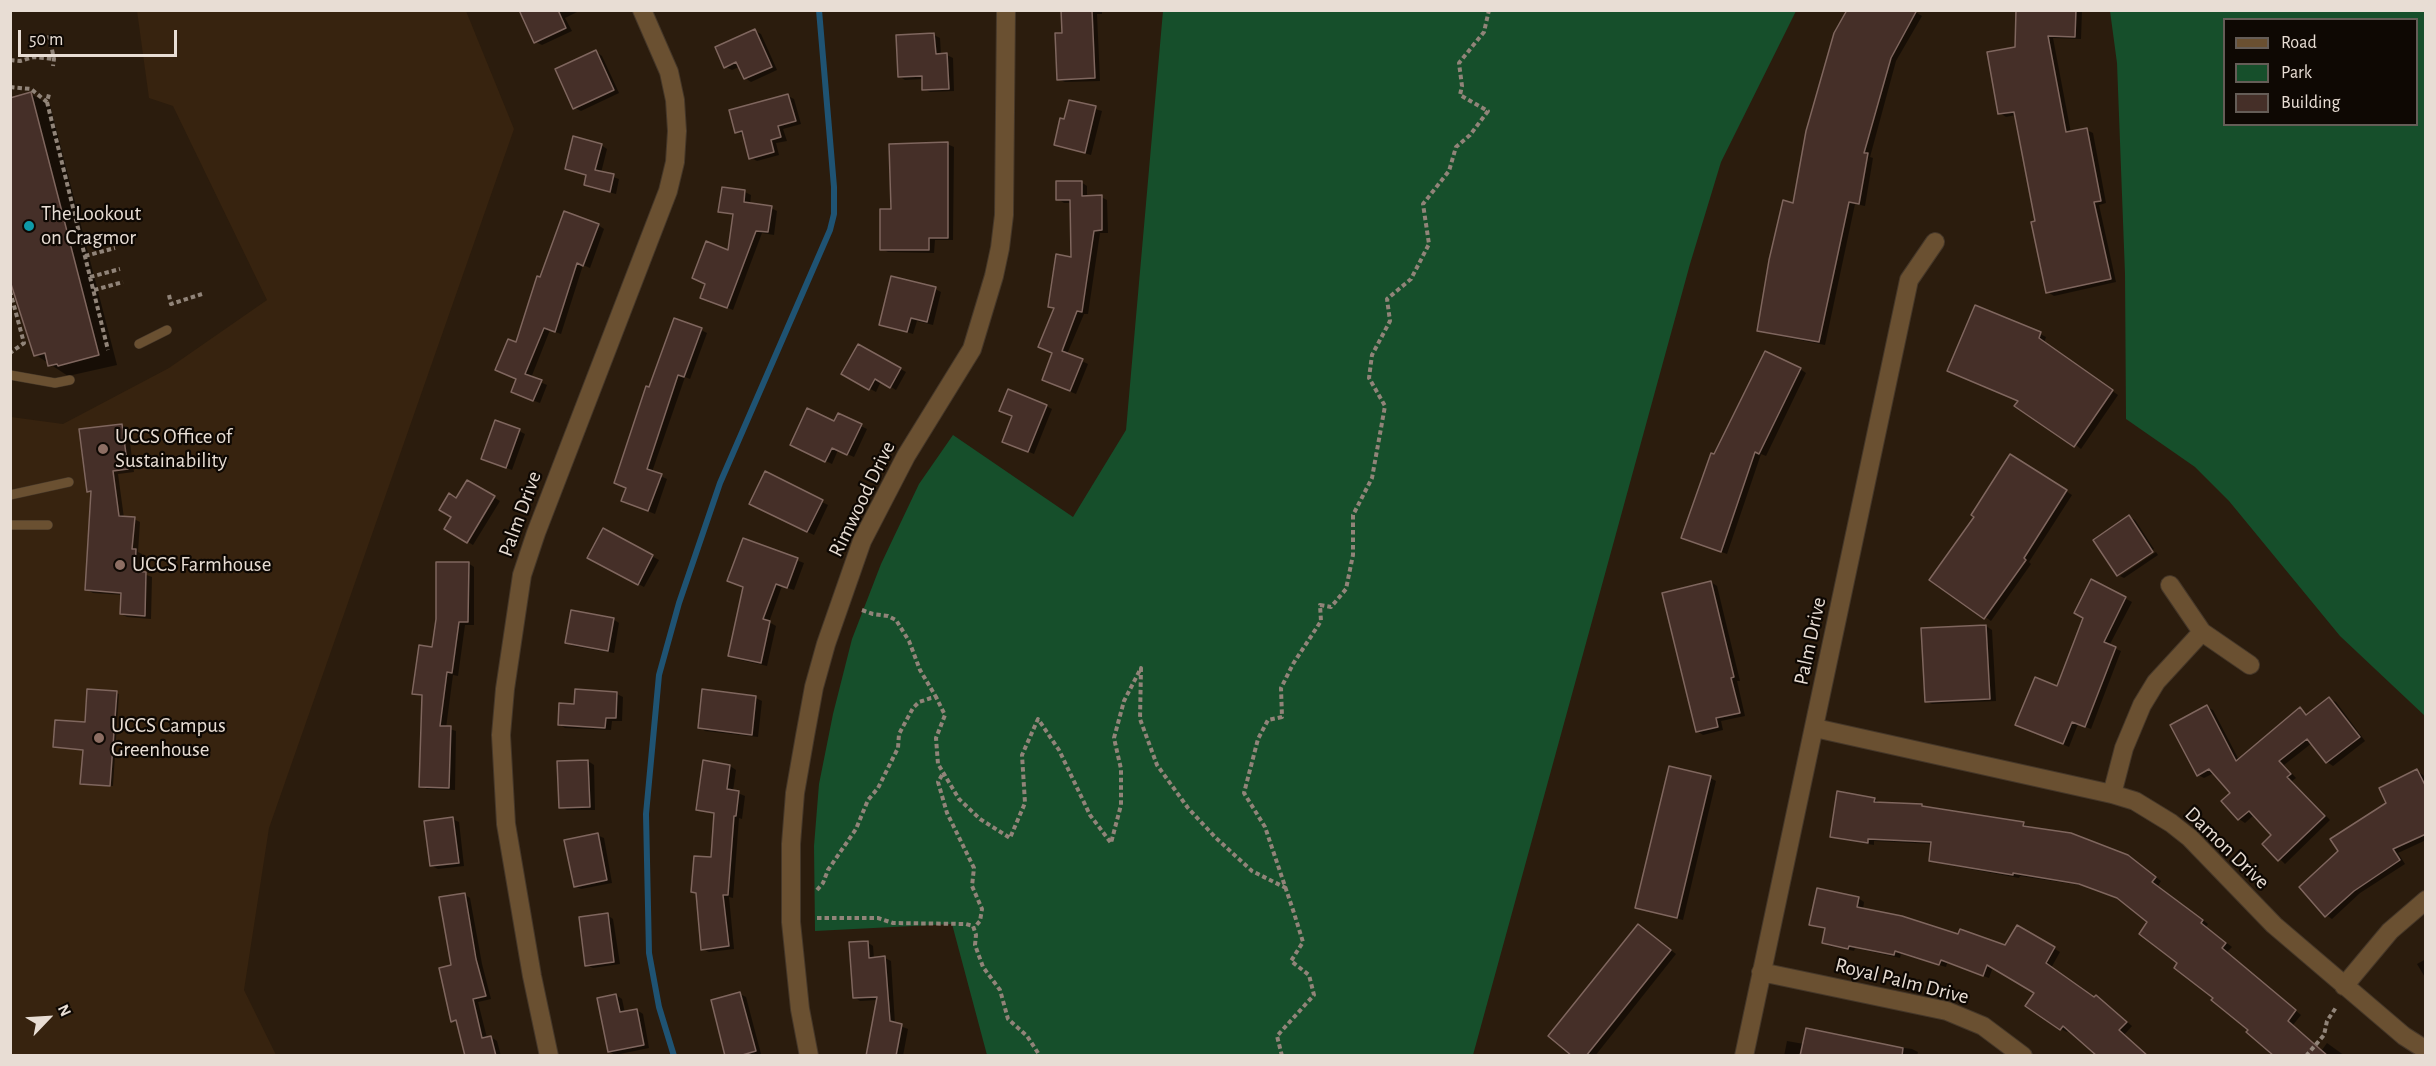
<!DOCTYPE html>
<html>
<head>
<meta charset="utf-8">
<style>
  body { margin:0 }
  #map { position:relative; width:2436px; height:1066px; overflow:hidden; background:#2b1c0d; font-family:"Alegreya Sans",sans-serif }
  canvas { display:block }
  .frame { position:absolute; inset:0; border:12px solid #e8ddd4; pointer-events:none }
  .legend { position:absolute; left:2223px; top:18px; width:195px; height:108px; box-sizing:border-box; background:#0e0803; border:2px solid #655d57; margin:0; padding:8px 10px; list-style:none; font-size:18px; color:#e8ddd4 }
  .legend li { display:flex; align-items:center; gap:12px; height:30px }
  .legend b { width:30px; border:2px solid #655d57 }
  .north { position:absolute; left:18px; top:988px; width:60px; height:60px; -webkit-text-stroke:4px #0e0803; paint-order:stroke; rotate:65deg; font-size:16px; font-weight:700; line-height:24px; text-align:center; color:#e8ddd4 }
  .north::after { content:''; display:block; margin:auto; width:21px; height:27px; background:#e8ddd4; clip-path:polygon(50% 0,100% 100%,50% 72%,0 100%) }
  .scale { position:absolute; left:18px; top:30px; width:159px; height:27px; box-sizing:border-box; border:3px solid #e8ddd4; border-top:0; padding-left:8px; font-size:18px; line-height:21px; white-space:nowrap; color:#e8ddd4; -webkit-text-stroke:4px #0e0803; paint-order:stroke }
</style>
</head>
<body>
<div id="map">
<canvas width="2436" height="1066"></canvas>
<div class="frame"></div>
<ul class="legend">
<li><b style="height:8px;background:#6a5031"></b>Road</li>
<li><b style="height:16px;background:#164f2b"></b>Park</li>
<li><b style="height:16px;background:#452f28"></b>Building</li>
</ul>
<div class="north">N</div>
<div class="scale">50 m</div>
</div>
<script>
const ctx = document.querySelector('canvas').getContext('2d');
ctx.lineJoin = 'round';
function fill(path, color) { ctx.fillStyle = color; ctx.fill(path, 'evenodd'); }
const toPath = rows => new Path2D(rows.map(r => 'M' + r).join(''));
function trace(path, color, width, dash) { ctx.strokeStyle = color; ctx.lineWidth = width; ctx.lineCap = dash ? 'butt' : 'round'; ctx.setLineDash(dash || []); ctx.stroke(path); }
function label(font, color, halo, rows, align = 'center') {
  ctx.font = font + ' "Alegreya Sans",sans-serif'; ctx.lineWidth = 4.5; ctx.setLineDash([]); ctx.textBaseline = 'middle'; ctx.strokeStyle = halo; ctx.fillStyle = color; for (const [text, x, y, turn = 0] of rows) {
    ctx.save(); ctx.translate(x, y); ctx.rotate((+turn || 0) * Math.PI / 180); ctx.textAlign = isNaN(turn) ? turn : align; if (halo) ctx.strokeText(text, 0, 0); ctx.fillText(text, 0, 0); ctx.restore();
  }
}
const built = toPath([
  [137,11,466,11,514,129,269,828,244,990,276,1055,11,1056,11,417,63,424,169,368,267,300,173,106,149,98]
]);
const green = toPath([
  [1163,11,1796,11,1721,162,1690,264,1473,1055,987,1055,952,924,815,931,814,846,819,784,833,714,852,639,881,564,919,484,953,435,1073,517,1126,430],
  [2110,11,2425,11,2425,716,2340,636,2229,501,2195,467,2126,419,2125,274,2117,63],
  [2224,20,2416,20,2416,124,2224,124]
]);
const shadow = toPath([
  [527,10,581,10,565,18,572,31,542,45,536,42],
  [1062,10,1102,10,1102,14,1097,14,1100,81,1065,82,1059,79,1063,34],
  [1912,10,1922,16,1896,61,1870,157,1873,158,1865,206,1855,204,1825,345,1765,333,1759,330,1794,205],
  [2017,10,2082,10,2081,39,2053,38,2071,133,2087,130,2093,133,2106,203,2099,205,2116,282,2054,296,2048,292,2016,115,2006,117,2000,113,2016,48],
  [755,31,761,34,777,70,751,82,745,78,739,67,732,70,726,67],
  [934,35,940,38,941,55,947,55,953,58,954,91,930,92,924,89,923,79,905,80,899,76],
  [596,52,602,56,619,93,581,111,575,108],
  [31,94,50,105,117,365,68,376,36,355],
  [788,96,794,99,801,124,783,129,787,141,776,143,779,155,757,161,751,158,744,135,736,132],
  [1070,102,1102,111,1091,155,1055,145,1065,121],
  [947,144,954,147,953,240,935,240,934,253,888,252,882,249,893,211],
  [601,145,607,149,601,173,619,179,616,194,592,188,586,184,588,176,567,168],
  [1081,182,1087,186,1087,197,1101,197,1107,200,1108,233,1100,233,1088,314,1084,314,1067,354,1088,364,1076,394,1049,383,1054,353,1055,309,1050,306,1073,258,1071,203,1064,203,1058,199],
  [745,192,751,195,750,205,771,208,777,211,774,235,762,233,733,310,702,297,729,252,734,215,720,211],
  [598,225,604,229,590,268,583,265,561,334,550,330,531,378,547,385,540,403,519,395,517,344,541,279],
  [935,289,941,292,933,325,917,321,913,334,881,324],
  [701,330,707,333,690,379,685,377,652,472,667,479,655,514,623,501,650,389],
  [2040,334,2046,337,2044,343,2118,395,2081,449,2020,401],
  [858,346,906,372,896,390,881,381,876,392,843,374],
  [1800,369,1806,373,1766,456,1761,454,1727,554,1689,540,1715,456],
  [1046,406,1052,409,1034,454,1010,444,1014,416],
  [835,423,861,426,867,429,854,457,838,450,832,464,798,448],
  [122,425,128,429,134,472,118,474,124,518,134,519,140,522,138,552,142,554,141,573,152,577,151,619,127,617,121,614,123,595,93,593,86,589,92,493,88,491],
  [519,431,525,434,512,470,482,458],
  [2010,456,2072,495,2029,562,2031,564,1991,621,1931,579,1976,516],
  [766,474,828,505,814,535,757,507],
  [468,482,500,501,473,545,446,528,453,517,457,500],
  [2129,517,2135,520,2154,549,2118,573],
  [603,530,659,560,644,587,589,558],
  [744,540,804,563,794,590,782,586,769,622,776,626,767,666,736,659,730,655,745,588,729,581],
  [2156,552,2158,555,2124,578,2120,576],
  [468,563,474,567,474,625,465,625,458,676,453,675,446,728,456,731,455,790,427,789,421,786,423,697,414,693],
  [2092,581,2132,602,2109,646,2121,651,2091,729,2078,724,2069,747,2023,727,2058,688,2085,618],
  [1711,582,1717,586,1740,681,1737,681,1745,716,1721,721,1723,730,1703,735,1697,731],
  [613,619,619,623,614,653,573,646,567,642],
  [1986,626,1992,630,1996,701,1932,704,1926,701],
  [576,691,617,694,623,697,622,721,612,721,611,730,565,728,559,724,575,705],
  [703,691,756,698,762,701,758,737,705,731,699,727],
  [116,693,119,694,113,786,84,784,82,783,84,750,55,747,86,723],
  [2329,699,2336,702,2365,741,2333,766,2327,762,2312,743,2284,765,2296,778,2292,781,2330,820,2285,864,2264,844,2273,835,2254,815,2245,823,2239,819,2223,801,2232,793,2214,773,2204,778,2198,775,2207,707,2213,710,2239,760,2300,709,2308,715],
  [588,761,594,765,595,810,567,810,561,807],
  [730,766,736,770,733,791,745,796,742,819,739,818,733,898,729,897,734,949,709,952,703,949,698,894,693,891,712,859,716,814,698,809],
  [2417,771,2423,775,2426,779,2426,840,2398,853,2405,864,2360,893,2332,919,2326,915,2340,851],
  [1710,778,1716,781,1683,920,1643,910,1637,907],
  [1874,799,1880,803,1922,806,1926,808,2023,824,2127,856,2161,881,2158,886,2208,924,2206,927,2232,947,2227,952,2301,1015,2293,1025,2322,1050,2327,1043,2345,1056,2295,1056,2250,1030,2215,998,2149,922,2121,899,2086,886,2020,876,2019,878,1937,863,1931,860,1933,844,1874,841,1874,845,1838,839,1832,836],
  [452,819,459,822,464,866,438,869,432,866],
  [597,835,604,838,612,883,581,889,575,886],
  [464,894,470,898,482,964,491,999,478,1002,487,1038,491,1037,497,1041,501,1056,466,1056,459,1024,452,1021,452,966],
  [1858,898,1864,902,1863,910,2006,947,2018,927,2060,952,2051,968,2095,999,2102,1000,2132,1026,2124,1035,2148,1056,2099,1056,2069,1029,2067,1032,2061,1029,2036,992,1993,967,1989,978,1947,963,1946,967,1901,954,1900,958,1855,948,1854,951,1829,946,1823,942,1826,930,1811,924],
  [607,915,613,919,620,964,593,968,587,965],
  [1639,926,1676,954,1595,1056,1574,1056],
  [867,942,873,946,874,959,885,958,891,961,895,1024,908,1029,903,1056,867,1056,878,1000,860,1001,854,997],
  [2426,959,2426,979,2417,964],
  [740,994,746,997,761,1054,727,1056],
  [616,995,622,999,625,1013,637,1010,643,1014,649,1048,615,1055,609,1051],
  [1787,1041,1804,1044,1883,1045,1912,1049,1918,1052,1917,1056,1784,1056]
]);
const stream = toPath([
  [674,1056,659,1007,649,953,646,814,659,675,679,603,720,483,830,230,834,214,834,187,819,10]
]);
const building = toPath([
  [519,10,558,10,566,28,534,43,519,10],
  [1061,10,1092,10,1095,78,1057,80,1055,33,1062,33,1061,10],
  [1847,10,1917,10,1891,58,1864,153,1868,153,1859,204,1849,202,1819,342,1757,331,1769,260,1783,200,1793,203,1806,131,1834,33,1847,10],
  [2016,10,2076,10,2075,37,2048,36,2066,132,2087,128,2101,201,2094,202,2111,279,2046,293,2031,222,2035,221,2014,112,1998,114,1987,52,2015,47,2016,10],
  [755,29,772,67,744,79,736,62,724,68,715,47,755,29],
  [934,33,936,54,947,53,949,89,922,90,922,76,898,77,896,35,934,33],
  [596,50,614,90,573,109,555,69,596,50],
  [31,92,99,355,58,366,57,364,48,366,45,353,34,356,10,281,10,98,31,92],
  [788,94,796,121,778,126,781,137,771,140,774,152,749,159,742,131,735,133,729,110,788,94],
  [1069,100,1096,106,1085,153,1054,145,1060,118,1064,119,1069,100],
  [573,136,602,144,595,170,614,174,610,192,584,185,586,175,565,169,573,136],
  [948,142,948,238,929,238,929,250,880,250,880,209,891,209,889,144,948,142],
  [1056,181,1082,181,1082,196,1102,195,1102,230,1094,231,1082,312,1077,311,1062,351,1083,359,1070,391,1042,380,1052,353,1038,347,1054,308,1048,307,1056,254,1071,257,1070,200,1056,200,1056,181],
  [722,187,745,190,744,202,772,206,768,232,756,231,727,308,700,298,705,284,692,278,706,241,728,250,733,214,718,212,722,187],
  [564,211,599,224,583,266,577,263,555,332,544,328,525,374,542,380,533,401,511,392,516,379,495,370,508,339,516,342,537,276,540,277,564,211],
  [891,276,936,287,927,322,911,318,907,332,879,325,891,276],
  [1975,305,2041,332,2039,338,2113,390,2074,447,2014,406,2018,401,1947,371,1975,305],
  [674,318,702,328,684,377,678,375,647,469,662,474,648,511,621,501,626,488,614,483,646,386,649,387,674,318],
  [858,344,901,368,890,388,875,379,869,390,841,374,858,344],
  [1765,351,1801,368,1759,454,1755,452,1721,552,1681,538,1711,453,1714,454,1765,351],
  [1008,389,1047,405,1028,452,1002,442,1012,416,999,411,1008,389],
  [807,408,834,421,838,413,862,424,847,455,832,448,825,462,790,445,807,408],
  [495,420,520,429,506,468,481,459,495,420],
  [122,424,128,469,113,471,119,516,135,517,132,549,136,549,135,571,146,572,145,616,120,614,121,593,85,590,91,491,87,492,79,429,122,424],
  [2010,454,2067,490,2024,558,2026,560,1984,619,1929,580,1974,517,1971,515,2010,454],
  [765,471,823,500,807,532,749,504,765,471],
  [467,480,495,496,467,543,444,529,451,517,439,510,449,493,456,498,467,480],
  [2129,515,2153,552,2117,576,2093,540,2129,515],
  [603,528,653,555,638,585,587,558,603,528],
  [743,538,798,558,787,588,776,584,763,619,770,621,761,663,728,656,743,587,727,581,743,538],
  [436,562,469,562,468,622,459,622,452,673,447,672,440,726,451,726,449,788,419,787,422,695,412,694,419,645,432,647,436,619,436,562],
  [2091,579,2126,597,2104,642,2116,647,2085,727,2072,722,2063,744,2015,725,2035,677,2057,686,2083,618,2074,613,2091,579],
  [1711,581,1734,677,1731,678,1740,713,1716,718,1718,727,1696,732,1662,593,1711,581],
  [571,610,614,618,608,651,565,643,571,610],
  [1986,625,1990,699,1925,702,1921,628,1986,625],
  [87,689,117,691,110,786,80,784,83,750,53,747,55,720,85,722,87,689],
  [575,689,617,692,616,718,606,718,605,728,558,725,559,703,574,704,575,689],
  [702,689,756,696,752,735,698,728,702,689],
  [2329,697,2360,737,2326,763,2307,739,2279,761,2291,774,2287,777,2325,816,2278,861,2262,844,2271,835,2249,811,2238,820,2221,801,2230,793,2209,769,2197,776,2170,725,2207,705,2236,761,2300,707,2306,715,2329,697],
  [588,760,590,807,559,808,557,761,588,760],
  [703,760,730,765,727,789,739,791,736,816,734,816,728,895,723,895,729,946,701,950,696,893,691,892,694,856,711,857,714,813,696,810,703,760],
  [1669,766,1711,776,1677,918,1635,908,1669,766],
  [2417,769,2426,787,2426,834,2393,849,2400,860,2354,891,2325,917,2299,887,2338,851,2330,839,2386,803,2379,788,2417,769],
  [1837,791,1875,798,1874,802,1922,804,1922,806,2024,822,2023,826,2071,833,2128,855,2156,877,2152,882,2203,920,2201,923,2226,943,2222,948,2296,1010,2288,1021,2328,1056,2274,1056,2246,1032,2248,1030,2211,1000,2213,998,2174,968,2177,963,2139,934,2147,922,2117,898,2079,884,2013,873,2013,875,1929,861,1931,842,1868,839,1868,843,1830,837,1837,791],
  [453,817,459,863,430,866,424,821,453,817],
  [598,833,607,880,574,887,564,840,598,833],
  [1817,888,1859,897,1857,907,1902,916,1958,934,1960,929,2005,945,2017,925,2055,947,2046,963,2094,997,2096,995,2127,1022,2119,1030,2148,1056,2097,1056,2063,1026,2060,1030,2025,1006,2034,993,1987,965,1983,976,1941,960,1939,965,1895,951,1894,955,1849,946,1848,949,1822,943,1825,928,1809,925,1817,888],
  [465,893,476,959,486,996,473,999,482,1038,491,1036,496,1056,465,1056,456,1020,451,1022,439,968,451,965,439,897,465,893],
  [608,913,614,962,585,966,579,917,608,913],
  [1638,924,1671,950,1586,1056,1572,1056,1548,1036,1638,924],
  [868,941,869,958,885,956,890,1021,902,1024,896,1056,866,1056,877,997,853,998,849,942,868,941],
  [740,992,756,1051,739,1056,725,1056,711,1000,740,992],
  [616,994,620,1012,637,1009,644,1045,608,1052,597,998,616,994],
  [1806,1028,1903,1048,1902,1056,1800,1056,1806,1028]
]);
const path = toPath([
  [49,35,54,59,53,66],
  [10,60,20,61,34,57,54,59],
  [10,87,31,89,47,102,49,94],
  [47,102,108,350],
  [82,242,111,235],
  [85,256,115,248],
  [90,277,120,269],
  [94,290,123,282],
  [10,291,24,343,10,353],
  [169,295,171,304,202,294],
  [862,610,873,614,888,616,896,620,909,641,920,670,936,697],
  [942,775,938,782,947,813,974,868,972,886,982,909,980,921,974,928],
  [817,890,823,883,828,870,856,829,868,800,878,788,898,748,899,734,913,708,919,702,931,698,936,697,945,715,936,738,938,764,959,799,980,819,1010,838,1025,803,1022,755,1038,719,1059,750,1090,815,1111,843,1121,805,1121,769,1114,738,1124,701,1141,668,1140,719,1157,765,1188,808,1216,838,1252,871,1286,888],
  [817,918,878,918,893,923,966,924,973,926,976,935,975,945,983,967,1000,990,1008,1019,1027,1036,1040,1056],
  [1282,1056,1277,1036,1314,995,1309,975,1291,961,1303,942,1294,913,1265,827,1244,793,1258,739,1268,720,1282,717,1281,688,1293,664,1321,621,1320,605,1331,607,1346,589,1353,555,1353,515,1372,478,1385,406,1369,378,1372,355,1390,321,1387,299,1411,279,1429,244,1423,204,1449,171,1456,147,1470,135,1488,111,1460,95,1462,86,1459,63,1484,32,1489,10],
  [2306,1056,2324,1035,2327,1021,2337,1006]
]);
const lane = toPath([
  [139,344,167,330],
  [10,375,55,383,70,380],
  [10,495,69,482],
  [10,525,48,525]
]);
const street = toPath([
  [2170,585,2202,632,2250,665],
  [1815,728,2112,794,2135,801,2171,823,2190,838,2274,925,2404,1036,2426,1050],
  [2112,794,2124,748,2142,705,2156,682,2202,632],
  [1761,972,1947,1011,1983,1026,2023,1056],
  [2344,986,2390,931,2426,900],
  [549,1056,532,976,506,824,501,735,505,689,522,575,536,533,668,191,675,162,677,131,675,100,669,72,642,10],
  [809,1056,800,1009,791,922,791,844,795,793,805,736,814,687,826,644,862,541,906,456,972,349,994,276,1000,248,1004,215,1006,10],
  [1744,1056,1909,280,1935,242]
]);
const markers = [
  [29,226,6,"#0f9aa8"],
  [103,449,6,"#8d6e63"],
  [120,565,6,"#8d6e63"],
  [99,738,6,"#8d6e63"]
];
const poiNames = [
  ["The Lookout",41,214],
  ["on Cragmor",41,238],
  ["UCCS Office of",115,437],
  ["Sustainability",115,461],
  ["UCCS Farmhouse",132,565],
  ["UCCS Campus",111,726],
  ["Greenhouse",111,750]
];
const streetNames = [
  ["Rimwood Drive",862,499,-64],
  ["Palm Drive",520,514,-70],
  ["Palm Drive",1810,641,-78],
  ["Damon Drive",2227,848,44],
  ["Royal Palm Drive",1902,981,14]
];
fill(built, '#37230f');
fill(green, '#164f2b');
fill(shadow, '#0007');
trace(stream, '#1f5373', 6);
fill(building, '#452f28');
trace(building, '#7f665e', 1.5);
trace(lane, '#453729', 10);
trace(street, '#453729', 20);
trace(path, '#918479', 4, [4.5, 3]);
trace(lane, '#6a5031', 9);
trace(street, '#6a5031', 18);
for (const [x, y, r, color] of markers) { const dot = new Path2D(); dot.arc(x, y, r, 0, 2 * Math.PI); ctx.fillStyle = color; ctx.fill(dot); trace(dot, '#0e0803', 2); }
label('21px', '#e8ddd4', '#0e0803', poiNames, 'left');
label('21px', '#e8ddd4', '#0e0803', streetNames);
</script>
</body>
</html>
